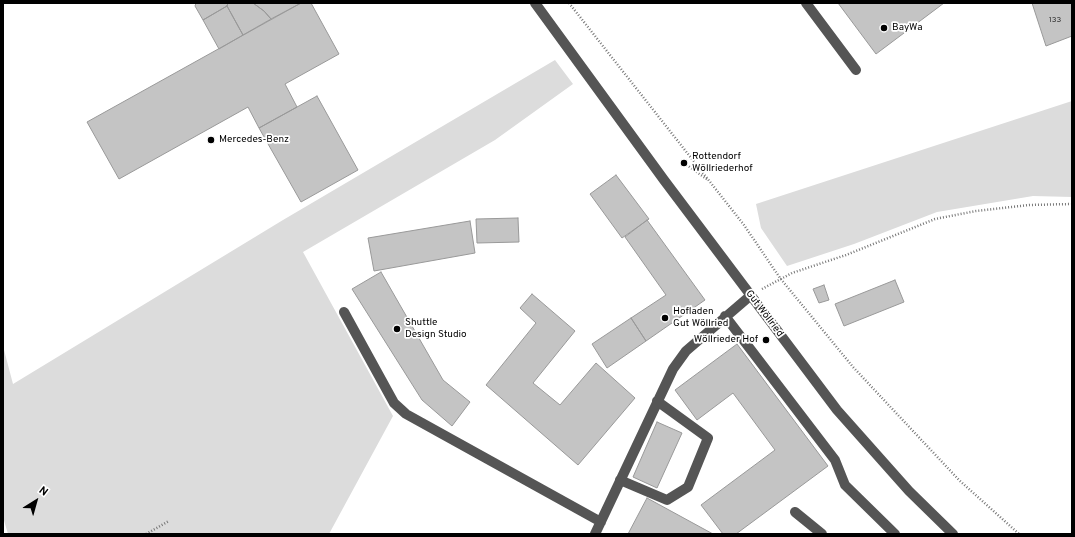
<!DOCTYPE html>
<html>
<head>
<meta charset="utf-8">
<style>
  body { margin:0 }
  #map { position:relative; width:1075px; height:537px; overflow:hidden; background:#fff; font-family:Overpass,sans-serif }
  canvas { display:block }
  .frame { position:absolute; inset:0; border:4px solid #000; pointer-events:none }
  .north { position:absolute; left:16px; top:481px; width:40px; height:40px; -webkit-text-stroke:3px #fff; paint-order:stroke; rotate:37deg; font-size:11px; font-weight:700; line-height:16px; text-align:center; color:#000 }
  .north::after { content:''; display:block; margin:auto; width:14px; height:18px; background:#000; clip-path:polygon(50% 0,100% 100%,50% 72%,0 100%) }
</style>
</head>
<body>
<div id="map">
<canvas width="1075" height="537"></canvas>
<div class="frame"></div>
<div class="north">N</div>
</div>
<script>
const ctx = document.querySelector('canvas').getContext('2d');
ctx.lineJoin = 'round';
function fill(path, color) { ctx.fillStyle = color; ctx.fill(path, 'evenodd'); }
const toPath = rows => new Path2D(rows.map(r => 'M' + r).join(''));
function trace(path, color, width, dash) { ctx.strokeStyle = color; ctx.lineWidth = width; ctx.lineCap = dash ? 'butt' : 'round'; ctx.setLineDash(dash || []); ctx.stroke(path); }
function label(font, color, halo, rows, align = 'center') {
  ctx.font = font + ' Overpass,sans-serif'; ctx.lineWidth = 3.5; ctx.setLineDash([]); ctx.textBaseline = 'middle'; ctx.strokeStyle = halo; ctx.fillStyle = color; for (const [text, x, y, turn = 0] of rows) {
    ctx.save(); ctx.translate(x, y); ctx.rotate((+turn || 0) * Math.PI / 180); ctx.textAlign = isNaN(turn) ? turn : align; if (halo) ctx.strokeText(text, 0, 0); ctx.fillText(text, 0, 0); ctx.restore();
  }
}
const green = toPath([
  [555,60,573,84,495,140,303,252,393,416,329,534,8,534,3,517,3,346,13,384,283,220],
  [1072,101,1072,197,1033,196,937,212,854,244,787,266,761,228,756,204]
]);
const building = toPath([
  [196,3,228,3,227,6,203,20,195,6,196,3],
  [228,3,253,3,264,11,271,19,243,35,227,6,228,3],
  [253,3,301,3,271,19,264,11,253,3],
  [301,3,311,3,339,54,285,84,297,107,259,128,248,107,119,179,87,122,301,3],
  [838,3,944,3,876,54,838,3],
  [1032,3,1072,3,1072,36,1046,46,1032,3],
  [227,6,243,35,219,49,203,20,227,6],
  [317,96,358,170,301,202,259,128,317,96],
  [616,175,649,219,622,238,590,194,616,175],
  [518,218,519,242,477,243,476,219,518,218],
  [647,220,705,300,646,341,631,318,666,295,625,237,647,220],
  [470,221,475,253,374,271,368,238,470,221],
  [381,272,443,380,470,402,452,426,422,400,352,289,381,272],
  [895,280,904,302,844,326,835,304,895,280],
  [824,285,829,300,819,303,813,289,824,285],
  [532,294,575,331,533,383,560,405,596,363,635,398,578,465,486,385,536,323,520,308,532,294],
  [631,318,646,341,607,368,592,344,631,318],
  [737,344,828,466,736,534,723,534,701,505,775,450,733,393,697,420,675,390,737,344],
  [657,422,682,433,657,488,633,477,657,422],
  [647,498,713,534,628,534,647,498]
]);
const path = toPath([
  [569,3,744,225,780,278,853,367,959,480,1019,534],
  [684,163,708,180],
  [762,289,792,273,846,255,935,219,976,211,1029,205,1072,204],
  [146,534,169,521]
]);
const minor = toPath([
  [535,3,664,180,837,410,909,491,953,534],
  [806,3,856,70],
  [344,312,394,403,406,414,601,522],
  [725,316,835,460,845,485,895,534],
  [620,480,667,500,688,487,708,438,657,401],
  [795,512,822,534],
  [595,534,673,369,686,351,750,296]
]);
const markers = [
  [884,28,4,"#000"],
  [211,140,4,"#000"],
  [684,163,4,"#000"],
  [665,318,4,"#000"],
  [397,329,4,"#000"],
  [766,340,4,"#000"]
];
const numberNames = [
  ["133",1055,20]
];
const poiNames = [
  ["BayWa",892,28],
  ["Mercedes-Benz",219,140],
  ["Rottendorf",692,157],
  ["Wöllriederhof",692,169],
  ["Hofladen",673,312],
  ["Gut Wöllried",673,324],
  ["Shuttle",405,323],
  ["Design Studio",405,335],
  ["Wöllrieder Hof",758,340,"right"]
];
const streetNames = [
  ["Gut Wöllried",764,314,53]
];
fill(green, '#dcdcdc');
fill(building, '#c4c4c4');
trace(building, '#999', 1);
trace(path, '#777', 2.5, [1, 2]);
trace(minor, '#555', 10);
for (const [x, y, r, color] of markers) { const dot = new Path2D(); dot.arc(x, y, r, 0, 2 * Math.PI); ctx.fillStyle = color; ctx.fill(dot); trace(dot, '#fff', 1.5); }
label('8px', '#313131', null, numberNames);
label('10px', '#000', '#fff', poiNames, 'left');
label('10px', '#000', '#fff', streetNames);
</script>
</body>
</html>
